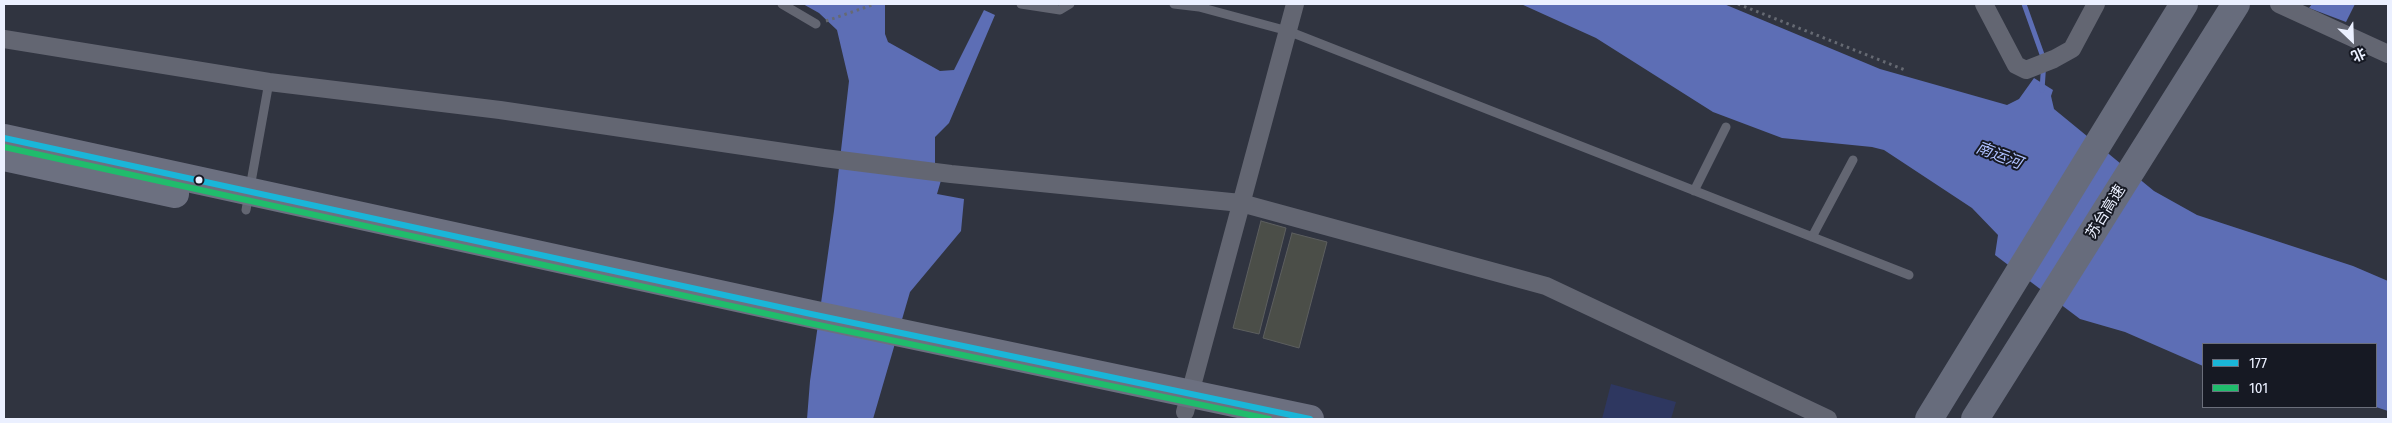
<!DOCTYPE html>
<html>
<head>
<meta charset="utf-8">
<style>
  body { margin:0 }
  #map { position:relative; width:2392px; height:423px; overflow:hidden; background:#303440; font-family:"Fira Sans Condensed","Noto Sans SC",sans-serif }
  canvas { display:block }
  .frame { position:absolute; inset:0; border:5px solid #ebf0ff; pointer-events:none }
  .legend { position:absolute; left:2202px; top:343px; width:175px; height:65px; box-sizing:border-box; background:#161923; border:1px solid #6b6f7b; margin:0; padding:6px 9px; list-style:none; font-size:15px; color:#ebf0ff }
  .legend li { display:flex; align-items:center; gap:10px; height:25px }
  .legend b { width:25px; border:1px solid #6b6f7b }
  .north { position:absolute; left:2327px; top:15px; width:50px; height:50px; -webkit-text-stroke:4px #161923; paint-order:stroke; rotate:156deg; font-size:14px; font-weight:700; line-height:20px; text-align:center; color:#ebf0ff }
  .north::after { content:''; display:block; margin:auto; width:18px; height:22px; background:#ebf0ff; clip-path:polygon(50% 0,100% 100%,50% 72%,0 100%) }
</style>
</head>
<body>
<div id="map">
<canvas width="2392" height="423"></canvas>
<div class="frame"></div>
<ul class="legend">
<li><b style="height:6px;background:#1ab6d8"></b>177</li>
<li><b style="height:6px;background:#20bc6c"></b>101</li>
</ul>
<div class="north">北</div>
</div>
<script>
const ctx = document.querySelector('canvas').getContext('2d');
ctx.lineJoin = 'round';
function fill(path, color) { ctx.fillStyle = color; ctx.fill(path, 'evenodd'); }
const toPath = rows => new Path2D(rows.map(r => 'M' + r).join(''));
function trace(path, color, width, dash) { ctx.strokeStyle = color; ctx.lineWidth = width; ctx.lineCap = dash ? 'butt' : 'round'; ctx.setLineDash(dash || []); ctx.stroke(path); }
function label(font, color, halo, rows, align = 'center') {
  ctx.font = font + ' "Fira Sans Condensed","Noto Sans SC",sans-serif'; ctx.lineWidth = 4; ctx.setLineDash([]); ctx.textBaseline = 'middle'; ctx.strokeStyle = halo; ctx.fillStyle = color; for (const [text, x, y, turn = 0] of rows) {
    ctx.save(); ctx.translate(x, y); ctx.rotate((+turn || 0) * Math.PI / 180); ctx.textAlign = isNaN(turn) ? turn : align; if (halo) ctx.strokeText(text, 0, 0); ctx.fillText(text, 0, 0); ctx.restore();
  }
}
const green = toPath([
  [1611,384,1676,402,1671,419,1602,419]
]);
const water = toPath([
  [803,4,885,4,885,34,888,42,940,71,954,70,984,10,995,15,949,123,935,137,935,176,942,177,937,194,964,199,961,231,910,292,873,419,807,419,810,381,834,211,849,81,837,30,819,13],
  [1521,4,1724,4,1880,69,2007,105,2019,99,2034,78,2053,90,2051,96,2054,109,2154,191,2197,215,2353,266,2388,281,2388,411,2376,407,2376,344,2203,344,2203,366,2125,332,2080,319,1995,255,1998,235,1972,208,1884,150,1872,147,1782,138,1713,112,1596,38],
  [2312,4,2355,4,2346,22,2309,8]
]);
const stream = toPath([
  [2024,4,2044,60,2042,90]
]);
const building = toPath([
  [1261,221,1286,228,1259,334,1233,328,1261,221],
  [1292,233,1327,242,1299,348,1263,338,1292,233]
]);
const path = toPath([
  [1738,4,1905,70],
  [826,21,875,4]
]);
const service = toPath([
  [782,4,816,24],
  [1021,4,1060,10,1070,4],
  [1174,4,1199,7,1288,31,1909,275],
  [1694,191,1726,127],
  [246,210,269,82],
  [1812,237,1853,160]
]);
const minor = toPath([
  [1984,4,2016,65,2026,70,2054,59,2072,49,2096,4],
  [2279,4,2388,54],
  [4,39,269,82,500,110,824,158,951,174,1241,203,1546,286,1828,419],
  [1185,412,1295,4]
]);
const primary = toPath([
  [4,138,811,314,1310,419],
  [4,157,175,194]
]);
const motorway = toPath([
  [1929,419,2184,4],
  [1975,419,2236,4]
]);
const bus1 = toPath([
  [4,138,811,314,1310,419]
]);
const bus2 = toPath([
  [4,147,809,323,1269,419]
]);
const markers = [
  [199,180,4.5,"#ebf0ff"]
];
const streetNames = [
  ["苏台高速",2106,212,-58]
];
const waterNames = [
  ["南运河",1999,156,21]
];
fill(green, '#2e3760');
fill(water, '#5d6eb5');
trace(stream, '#5d6eb5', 5);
fill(building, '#4b4e48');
trace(building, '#5d5f5f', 1);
trace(path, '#666a73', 3, [2.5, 4]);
trace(service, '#636672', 9);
trace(minor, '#636672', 18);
trace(primary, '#6c7080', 28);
trace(motorway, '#676c7c', 28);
trace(bus1, '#1ab6d8', 6);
trace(bus2, '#20bc6c', 6);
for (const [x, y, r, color] of markers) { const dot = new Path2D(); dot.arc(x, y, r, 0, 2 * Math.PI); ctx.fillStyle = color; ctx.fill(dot); trace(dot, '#161923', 2); }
label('15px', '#ebf0ff', '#161923', streetNames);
label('italic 16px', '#aec0fe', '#161923', waterNames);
</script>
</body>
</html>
